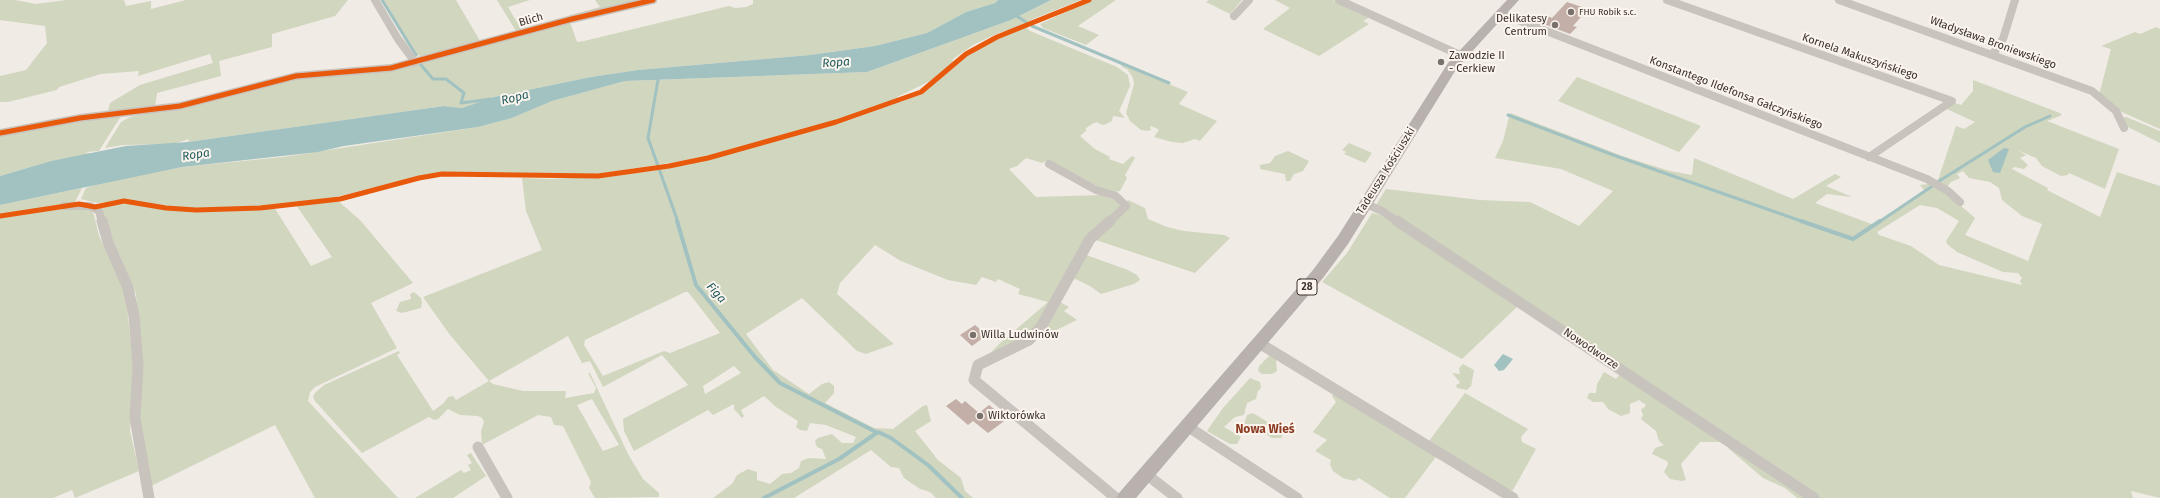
<!DOCTYPE html>
<html>
<head>
<meta charset="utf-8">
<style>
  body { margin:0 }
  canvas { display:block; background:#f0ebe5 }
</style>
</head>
<body>
<canvas width="2160" height="498"></canvas>
<script>
const ctx = document.querySelector('canvas').getContext('2d');
ctx.lineJoin = 'round';
function fill(path, color) { ctx.fillStyle = color; ctx.fill(path, 'evenodd'); }
const toPath = rows => new Path2D(rows.map(r => 'M' + r).join(''));
function trace(path, color, width, dash) { ctx.strokeStyle = color; ctx.lineWidth = width; ctx.lineCap = dash ? 'butt' : 'round'; ctx.setLineDash(dash || []); ctx.stroke(path); }
function label(font, color, halo, rows, align = 'center') {
  ctx.font = font + ' "Fira Sans",sans-serif'; ctx.lineWidth = 4; ctx.setLineDash([]); ctx.textBaseline = 'middle'; ctx.strokeStyle = halo; ctx.fillStyle = color; for (const [text, x, y, turn = 0] of rows) {
    ctx.save(); ctx.translate(x, y); ctx.rotate((+turn || 0) * Math.PI / 180); ctx.textAlign = isNaN(turn) ? turn : align; if (halo) ctx.strokeText(text, 0, 0); ctx.fillText(text, 0, 0); ctx.restore();
  }
}
const green = toPath([
  [0,0,15,0,36,4,66,0,124,0,126,6,151,1,151,9,186,0,348,0,335,16,272,34,272,47,219,61,221,76,157,93,155,107,108,111,110,103,140,85,213,63,210,54,138,76,139,71,101,74,59,87,57,90,8,102,0,102,0,76,26,70,47,43,45,26,0,20],
  [382,0,456,0,480,41,516,31,497,0,530,0,508,7,521,29,600,7,595,0,637,0,443,53,422,56,416,55,407,44,391,16,391,13],
  [753,0,998,0,995,3,966,12,927,33,875,46,810,55,638,70,591,77,494,97,462,108,444,106,188,142,189,139,173,144,123,145,105,148,121,122,130,117,293,79,361,74,570,22,577,42,584,41,729,6,735,8,746,7,753,4],
  [1051,0,1081,0,1033,19,1024,25,996,34,973,45,953,59,952,63,930,81,897,97,901,102,916,95,973,51,999,37,1026,27,1030,31,1117,67,1128,75,1130,86,1119,111,1125,118,1113,116,1112,121,1106,124,1102,125,1097,122,1092,124,1085,129,1087,130,1080,136,1095,149,1110,157,1109,159,1123,164,1132,156,1135,158,1125,175,1127,178,1120,191,1110,193,1050,161,1046,161,1042,163,1026,158,1017,166,1009,169,1036,197,1100,195,1115,200,1121,207,1093,232,1048,311,1027,337,985,359,999,344,1048,302,1018,294,1020,289,998,279,996,282,982,277,976,285,948,280,901,261,875,245,840,283,837,294,894,344,866,354,857,351,802,298,746,334,773,370,809,394,822,384,829,382,834,386,834,393,825,403,874,428,893,429,923,406,927,405,931,421,915,431,938,460,961,478,965,491,973,498,936,498,930,492,920,489,904,478,899,468,891,467,871,450,794,498,713,498,732,484,737,475,748,469,757,472,757,480,770,484,782,474,791,473,799,468,801,461,809,458,826,459,822,449,817,447,815,441,818,438,832,434,842,443,853,443,856,437,826,425,810,423,807,431,800,430,796,427,798,421,776,407,764,396,741,410,744,416,742,418,734,409,734,404,713,415,708,410,634,451,624,431,623,419,688,385,662,355,603,387,590,361,582,363,568,336,489,381,493,384,523,391,566,391,565,398,594,393,596,388,588,373,590,373,628,454,643,479,659,493,659,497,595,498,589,488,591,482,563,426,554,425,551,417,538,415,482,445,481,431,484,422,482,418,478,416,460,415,448,409,438,419,434,420,429,417,362,453,315,401,313,397,315,393,324,385,399,351,400,353,397,355,433,411,444,403,448,397,453,396,456,400,489,381,450,335,423,297,542,250,526,211,522,178,549,179,596,177,651,171,692,164,688,160,597,174,538,176,443,173,420,176,332,198,260,206,197,209,170,207,128,200,97,203,81,199,86,188,110,180,182,167,283,157,478,127,512,118,552,101,625,81,867,72,1011,20],
  [685,292,688,292,720,333,670,353,664,351,603,376,584,345,585,340],
  [734,366,741,373,705,394,703,386],
  [592,399,619,445,603,451,577,405],
  [1092,0,1116,0,1078,26,1099,35,1086,45,1043,28,1040,24],
  [1209,0,1242,0,1230,14,1206,2],
  [1275,0,1333,0,1370,17,1363,21,1369,24,1319,56,1263,29,1290,8],
  [2156,27,2160,29,2160,129,2115,109,2099,95,2111,49,2101,46,2135,32,2140,34],
  [1122,65,1188,92,1179,104,1217,121,1200,141,1195,139,1183,143,1172,142,1154,137,1159,130,1156,128,1150,126,1151,130,1148,131,1141,130,1130,121,1126,113,1134,84,1133,78,1128,70,1121,66],
  [1577,77,1701,126,1679,152,1558,101],
  [1973,80,2060,113,2062,115,2047,121,2119,149,2105,189,2069,173,2068,175,2061,176,2042,166,2036,158,2017,150,2026,155,2020,158,2028,165,2024,169,2014,167,2012,169,2048,188,2047,190,2100,217,2117,172,2160,186,2160,498,2131,491,2133,498,1797,498,1785,488,1763,478,1728,448,1730,444,1727,442,1700,442,1681,464,1686,480,1682,481,1670,479,1664,472,1668,464,1667,461,1652,454,1655,448,1664,445,1659,441,1656,431,1641,419,1643,415,1641,409,1644,408,1646,405,1639,400,1630,404,1630,413,1621,416,1608,409,1603,402,1593,402,1587,398,1589,393,1596,393,1597,384,1604,372,1616,379,1621,373,1376,205,1386,189,1480,200,1530,202,1579,226,1613,191,1561,169,1495,158,1503,141,1510,113,1625,157,1670,171,1692,175,1694,158,1793,199,1835,174,1841,177,1826,186,1852,197,1827,194,1815,203,1874,225,1924,190,1920,185,1929,184,1939,187,1975,218,1965,235,2028,261,2042,224,2022,216,2002,200,1999,188,1990,182,1969,178,1963,171,1957,174,1960,178,1951,182,1947,187,1940,184,1938,180,1956,126,1964,129,1975,122,1947,109,1955,103,1961,105,1973,91],
  [1920,205,1937,208,1959,221,1946,241,1947,244,1957,252,1996,269,2003,272,2018,273,2022,278,2020,281,2022,285,1939,265,1911,246,1879,235,1877,232],
  [121,116,99,151,85,152,92,154,51,161,0,176,0,135,34,128],
  [2126,117,2160,131,2160,143,2126,126,2121,118],
  [1349,143,1372,153,1365,163,1344,154,1346,152,1342,150],
  [1288,151,1309,161,1303,171,1294,174,1290,181,1286,181,1285,174,1260,169,1260,165,1270,163,1275,156],
  [82,188,75,202,0,215,0,205],
  [337,200,360,220,413,283,371,303,397,348,315,387,310,392,308,401,398,498,315,498,275,425,151,486,138,417,142,373,136,294,101,211,104,206,130,203,177,211,231,211,274,207,311,266,332,257,296,205],
  [1128,200,1145,208,1148,219,1167,227,1184,231,1224,235,1230,238,1195,273,1093,239],
  [66,207,90,209,94,215,99,236,125,290,134,371,130,431,139,471,75,498,72,490,53,498,0,498,0,218],
  [1372,213,1381,215,1517,307,1462,359,1322,282,1347,253],
  [1086,255,1128,270,1137,275,1140,280,1134,284,1101,294,1090,286,1073,278],
  [414,292,421,298,422,303,421,308,402,313,396,311,400,302,411,299,410,294],
  [1060,302,1069,307,1064,311,1077,320,1034,341],
  [1270,355,1276,359,1277,371,1272,374,1262,374,1258,371,1259,366],
  [1463,364,1474,370,1471,386,1467,390,1457,388,1456,385,1460,383,1459,381,1452,373,1460,374,1459,368],
  [1250,378,1260,382,1261,388,1258,391,1256,399,1247,403,1244,415,1235,417,1224,427,1241,437,1237,444,1230,444,1207,431,1223,408],
  [1334,393,1438,454,1405,498,1390,498,1359,478,1354,481,1343,478,1333,471,1330,465,1331,460,1315,451,1327,440,1313,432,1336,402,1332,396],
  [1465,393,1528,429,1521,437,1522,442,1536,449,1513,490,1509,490,1429,441],
  [1253,413,1282,431,1283,434,1281,438,1272,438,1266,434,1247,430,1244,424,1247,415],
  [471,453,486,476,453,498,415,498,461,470,464,473,471,470,468,465,472,463,467,455]
]);
const water = toPath([
  [998,0,1051,0,1011,20,867,72,625,81,552,101,512,118,478,127,344,146,318,152,182,167,0,205,0,176,51,161,126,146,188,142,444,106,462,108,494,97,591,77,638,70,810,55,875,46,927,33,966,12,995,3],
  [2004,148,2009,149,2000,173,1993,172,1988,160],
  [1503,354,1513,359,1504,370,1499,371,1494,365]
]);
const streamFar1 = toPath([
  [382,0,416,55],
  [1015,15,1026,22],
  [1032,26,1169,83],
  [421,65,433,79,446,79,464,93,461,103,491,99],
  [659,74,648,138,678,222],
  [1508,115,1616,156,1804,222],
  [1936,183,2025,127,2050,116],
  [1879,222,1934,185]
]);
const stream = toPath([
  [677,221,696,285,755,357,780,383,874,431],
  [1801,221,1853,239,1880,221],
  [764,498,839,459,878,432,891,438,928,465,962,498]
]);
const building = toPath([
  [1567,2,1588,9,1573,26,1577,27,1570,34,1536,21,1543,14,1552,18],
  [975,325,987,335,972,346,960,335],
  [956,399,962,404,965,401,979,413,989,405,1007,419,988,433,973,421,968,425,946,406]
]);
const streetFar1 = toPath([
  [375,0,398,39,415,62],
  [1339,0,1460,55],
  [1667,0,1952,101,1869,157],
  [1839,0,2092,91,2116,111,2124,128],
  [1500,13,1927,179,1948,191,1960,202],
  [1234,16,1249,0],
  [1993,54,2003,39,2015,0],
  [0,133,80,118,180,106,296,76,391,68,572,19,653,0],
  [1049,164,1096,190,1116,196,1126,206,1109,222],
  [1366,204,1382,211,1398,222],
  [64,206,90,206,99,211,102,222]
]);
const street = toPath([
  [102,221,108,242,128,288,134,316,138,366,135,418,149,498],
  [1110,221,1090,239,1041,327,1029,340,978,365,974,380,1116,498],
  [1397,221,1814,498],
  [1259,343,1513,498],
  [1187,426,1297,498],
  [478,447,507,498],
  [1146,474,1177,498]
]);
const primary = toPath([
  [1507,0,1519,0,1457,68,1348,244,1323,278,1136,498,1116,498,1119,493,1313,270,1338,236,1448,63,1507,0]
]);
const cycleway = toPath([
  [0,133,80,118,180,106,296,76,391,68,572,19,653,0],
  [0,216,79,204,95,207,124,201,166,208,196,210,260,208,340,199,419,178,442,174,598,176,669,166,708,158,836,122,921,92,966,54,997,37,1089,0]
]);
const markers = [
  [1571,12,4,"#7a716c"],
  [1555,25,4,"#7a716c"],
  [1441,62,4,"#7a716c"],
  [973,335,4,"#7a716c"],
  [980,416,4,"#7a716c"]
];
const farPoinames = [
  ["FHU Robik s.c.",1579,12]
];
const shields = [
  [1307,287,20]
];
const shieldNames = [
  ["28",1307,287]
];
const poiNames = [
  ["Delikatesy",1547,19,"right"],
  ["Centrum",1547,32,"right"],
  ["Zawodzie II",1449,56],
  ["- Cerkiew",1449,69],
  ["Willa Ludwinów",981,335],
  ["Wiktorówka",988,416]
];
const streetNames = [
  ["Blich",531,20,-16],
  ["Władysława Broniewskiego",1993,43,20],
  ["Kornela Makuszyńskiego",1860,57,19],
  ["Konstantego Ildefonsa Gałczyńskiego",1736,93,21],
  ["Tadeusza Kościuszki",1386,171,-58],
  ["Nowodworze",1591,349,34]
];
const waterNames = [
  ["Ropa",836,63,-4],
  ["Ropa",515,98,-14],
  ["Ropa",196,155,-9],
  ["Figa",716,293,49]
];
const neighbourhoodNames = [
  ["Nowa Wieś",1265,430]
];
fill(green, '#d1d6bf');
fill(water, '#a1c2c1');
trace(streamFar1, '#a1c2c1', 3);
trace(stream, '#a1c2c1', 4);
fill(building, '#c3afa7');
trace(streetFar1, '#c9c3be', 8);
trace(street, '#c9c3be', 11);
fill(primary, '#b8b1ad');
trace(cycleway, '#e8590c', 5);
for (const [x, y, r, color] of markers) { const dot = new Path2D(); dot.arc(x, y, r, 0, 2 * Math.PI); ctx.fillStyle = color; ctx.fill(dot); trace(dot, '#fbf5ee', 1.5); }
label('9px', '#3b302b', '#fbf5ee', farPoinames, 'left');
for (const [x, y, w] of shields) { const box = new Path2D(); box.roundRect(x - w / 2, y - 8, w, 16, 3); ctx.fillStyle = '#fbf5ee'; ctx.fill(box); trace(box, '#3b302b', 1); }
label('bold 10px', '#3b302b', null, shieldNames);
label('11px', '#3b302b', '#fbf5ee', poiNames, 'left');
label('11px', '#3b302b', '#fbf5ee', streetNames);
label('italic 12px', '#1f5a5e', '#fbf5ee', waterNames);
label('bold 12px', '#8c3b22', '#fbf5ee', neighbourhoodNames);
</script>
</body>
</html>
